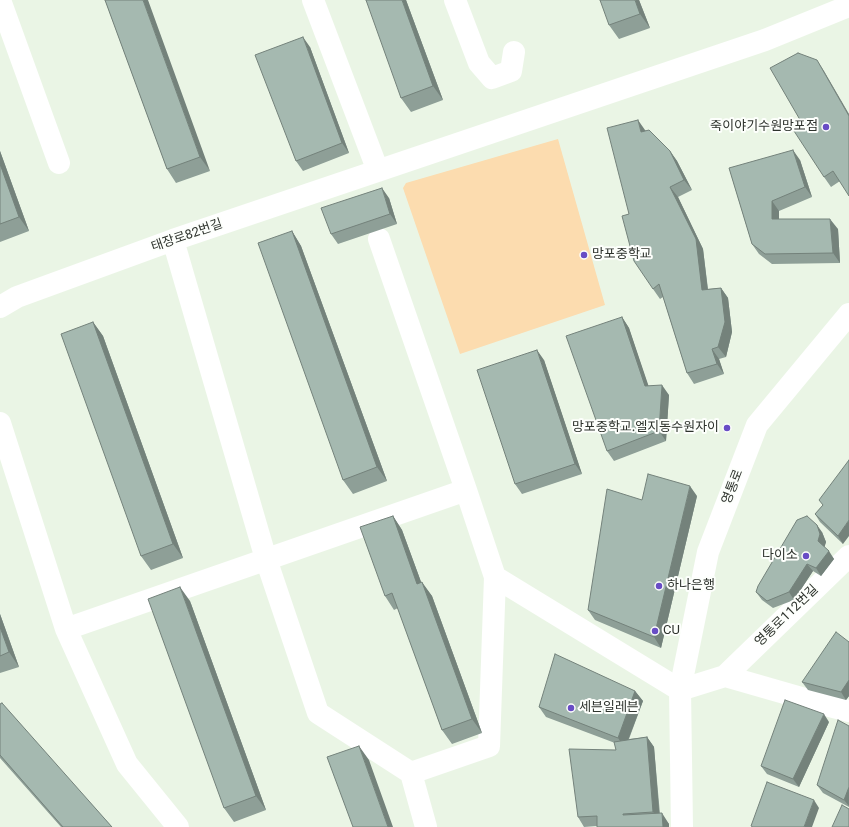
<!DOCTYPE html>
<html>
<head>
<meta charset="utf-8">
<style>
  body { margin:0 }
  canvas { display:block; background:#eaf5e5 }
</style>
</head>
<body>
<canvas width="849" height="827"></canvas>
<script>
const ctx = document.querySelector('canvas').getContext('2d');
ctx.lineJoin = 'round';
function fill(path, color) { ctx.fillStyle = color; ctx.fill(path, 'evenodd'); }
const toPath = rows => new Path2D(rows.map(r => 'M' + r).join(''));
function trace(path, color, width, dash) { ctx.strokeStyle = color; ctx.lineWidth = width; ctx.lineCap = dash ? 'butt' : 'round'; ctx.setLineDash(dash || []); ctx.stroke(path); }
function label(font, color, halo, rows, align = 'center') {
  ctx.font = font + ' Roboto,"Noto Sans KR",sans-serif'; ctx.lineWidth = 4; ctx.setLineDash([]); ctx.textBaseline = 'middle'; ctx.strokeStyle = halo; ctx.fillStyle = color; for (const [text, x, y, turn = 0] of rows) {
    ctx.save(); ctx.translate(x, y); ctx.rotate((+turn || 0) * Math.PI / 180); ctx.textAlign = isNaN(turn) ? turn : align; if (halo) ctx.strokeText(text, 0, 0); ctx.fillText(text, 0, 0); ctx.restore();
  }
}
const green = toPath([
  [558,139,605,305,460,354,403,188,406,183]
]);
const minor = toPath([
  [0,0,59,163],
  [313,0,378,171],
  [455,0,479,63,492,78,511,71,514,52],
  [379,239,466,490,495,577,680,690,725,676,826,705,849,711],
  [173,240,266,559,318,713,411,773,426,827],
  [0,307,17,297,173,240,765,40,849,6],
  [0,423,66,629,127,764,178,827],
  [66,629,466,490],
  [725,676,849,556],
  [411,773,489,746,495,577]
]);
const major = toPath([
  [682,827,680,690,708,552,757,425,849,314]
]);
const wall = toPath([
  [105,0,210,171,176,183,167,169],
  [406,0,443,100,411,112,401,98],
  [639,0,650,28,619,39,609,25],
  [310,47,349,153,303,171,296,161],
  [824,71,840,181,831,187,824,177,803,125],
  [645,130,670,151,677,161,692,190,678,197,703,249,708,289,721,288,728,298,732,332,726,357,719,359,724,374,694,384,687,373,663,297,660,299,653,289,629,214],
  [0,151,29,231,0,242],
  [800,160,812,197,779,211,779,219,838,229,840,263,772,264,759,254,752,244,729,168],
  [389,198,397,224,338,244,331,234],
  [292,231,301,246,387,481,353,494,343,480],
  [622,317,629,328,648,386,669,395,666,441,614,461,607,451],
  [93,322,103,336,183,558,151,570,141,556],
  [544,360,582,474,522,494,515,484],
  [849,460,843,544,820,522,815,514,823,505],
  [697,496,661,648,595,620,588,610],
  [393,516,402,530,421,582,432,596,482,733,452,744,442,730,398,608,394,610,385,596],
  [822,532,826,542,824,547,834,559,821,576,813,571,794,600,773,608,762,600,756,592],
  [190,601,266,810,234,822,224,808],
  [0,614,19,667,0,673],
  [849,642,849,696,846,700,808,690,802,682],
  [635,691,643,701,629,739,647,737,654,747,660,814,669,824,669,827,597,827,597,826,584,827,578,817,616,750,615,743,546,717,539,707],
  [0,704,112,827,61,827,0,758],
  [829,722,799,787,767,774,761,766],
  [849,726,849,807,823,793,817,785]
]);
const shadedWall = toPath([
  [143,0,148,0,210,171,200,157],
  [402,0,406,0,443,100,433,86],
  [635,0,639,0,650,28,640,14],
  [303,37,310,47,349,153,342,143],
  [817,60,824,71,849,114,849,116],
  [638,120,645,130,648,142,641,132],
  [793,150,800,160,812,197,805,187],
  [0,151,29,231,19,217,0,164],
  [670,151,677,161,692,190,684,180],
  [670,187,678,197,703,249,709,300,702,290],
  [382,188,389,198,397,224,390,214],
  [772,201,779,211,779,229,772,219],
  [830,219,838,229,840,263,833,253],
  [292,231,301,246,387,481,377,467],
  [721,288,728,298,732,332,726,357,718,347],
  [622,317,629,328,652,396,645,386],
  [93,322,103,336,183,558,173,544],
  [712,349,719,359,724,374,717,364],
  [537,350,544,360,582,474,575,464],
  [662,385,669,395,666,441,659,431],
  [690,486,697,496,661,648,654,637],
  [393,516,402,530,427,598,417,584],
  [849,520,849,536,843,544,838,536],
  [817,525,822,532,826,542,824,549,818,541],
  [829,551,834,559,821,576,816,568],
  [807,564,813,571,794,600,789,592],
  [422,582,432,596,482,733,472,719],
  [180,587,190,601,266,810,256,796],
  [0,614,19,667,9,652,0,627],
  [849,680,849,696,846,700,841,692],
  [635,691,643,701,625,748,618,738],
  [824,714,829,722,799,787,793,779],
  [647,737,654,747,660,822,653,812],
  [359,746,369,760,393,827,388,827],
  [849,787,849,806,844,800],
  [814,800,819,808,812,827,804,827],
  [662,813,669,824,669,827,663,827]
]);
const building = toPath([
  [105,0,143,0,200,157,167,169,105,0],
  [366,0,402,0,433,86,401,98,366,0],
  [600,0,635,0,640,14,609,25,600,0],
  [303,37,342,143,296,161,255,55,303,37],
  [798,53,817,60,849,116,849,196,833,171,824,177,794,131,803,125,770,68,798,53],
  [638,120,641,132,649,130,670,151,684,180,670,187,696,239,702,290,721,288,725,322,718,347,712,349,717,364,687,373,659,284,653,289,634,261,622,216,629,214,607,128,638,120],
  [793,150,805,187,772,201,772,219,830,219,833,253,765,254,752,244,729,168,793,150],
  [0,164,19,217,0,224,0,164],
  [382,188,390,214,331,234,321,208,382,188],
  [292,231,377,467,343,480,258,243,292,231],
  [622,317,645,386,662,385,659,431,607,451,566,336,622,317],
  [93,322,173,544,141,556,61,334,93,322],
  [537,350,575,464,515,484,477,370,537,350],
  [849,460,849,520,838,536,815,514,823,505,819,500,849,460],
  [648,474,690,486,654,637,588,610,607,489,642,500,648,474],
  [393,516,417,584,422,582,472,719,442,730,392,593,385,596,360,527,393,516],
  [807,516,817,525,820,534,818,541,829,551,816,568,807,564,789,592,767,601,756,592,758,586,797,520,807,516],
  [180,587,256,796,224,808,148,599,180,587],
  [0,627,9,652,0,656,0,627],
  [836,632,849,642,849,680,841,692,802,682,836,632],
  [555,654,635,691,618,738,539,707,555,654],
  [785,700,824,714,793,779,761,766,785,700],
  [2,703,112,827,63,827,0,755,0,704,2,703],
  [838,720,849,726,849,787,844,800,817,785,838,720],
  [647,737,653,812,623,814,623,815,662,813,663,827,597,827,597,816,578,817,569,749,616,750,614,742,647,737],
  [359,746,388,827,353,827,327,757,359,746],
  [767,782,814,800,804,827,753,827,751,826,767,782],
  [842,805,849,809,849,827,832,827,842,805]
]);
const markers = [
  [826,127,4,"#684cc5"],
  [584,255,4,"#684cc5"],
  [727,428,4,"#684cc5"],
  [806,556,4,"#684cc5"],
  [659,586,4,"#684cc5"],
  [655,631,4,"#684cc5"],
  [571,708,4,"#684cc5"]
];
const poiNames = [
  ["죽이야기수원망포점",818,127,"right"],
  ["망포중학교",592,255],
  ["망포중학교.엘지동수원자이",719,428,"right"],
  ["다이소",798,556,"right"],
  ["하나은행",667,586],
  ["CU",663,631],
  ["세븐일레븐",579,708]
];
const streetNames = [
  ["태장로82번길",187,236,-19],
  ["영통로",733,487,-69],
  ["영통로112번길",787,616,-44]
];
fill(green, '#fcdcaf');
trace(minor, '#fff', 22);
trace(major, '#fff', 22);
fill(wall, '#8e9f97');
fill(shadedWall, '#74827b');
fill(building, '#a5b9b0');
trace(building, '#74827b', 1);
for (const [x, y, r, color] of markers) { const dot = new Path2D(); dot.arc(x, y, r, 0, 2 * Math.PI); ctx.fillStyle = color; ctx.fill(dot); trace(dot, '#fdfffc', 1.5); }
label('13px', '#2e332d', '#fdfffc', poiNames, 'left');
label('13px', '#2e332d', '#fdfffc', streetNames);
</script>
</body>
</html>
